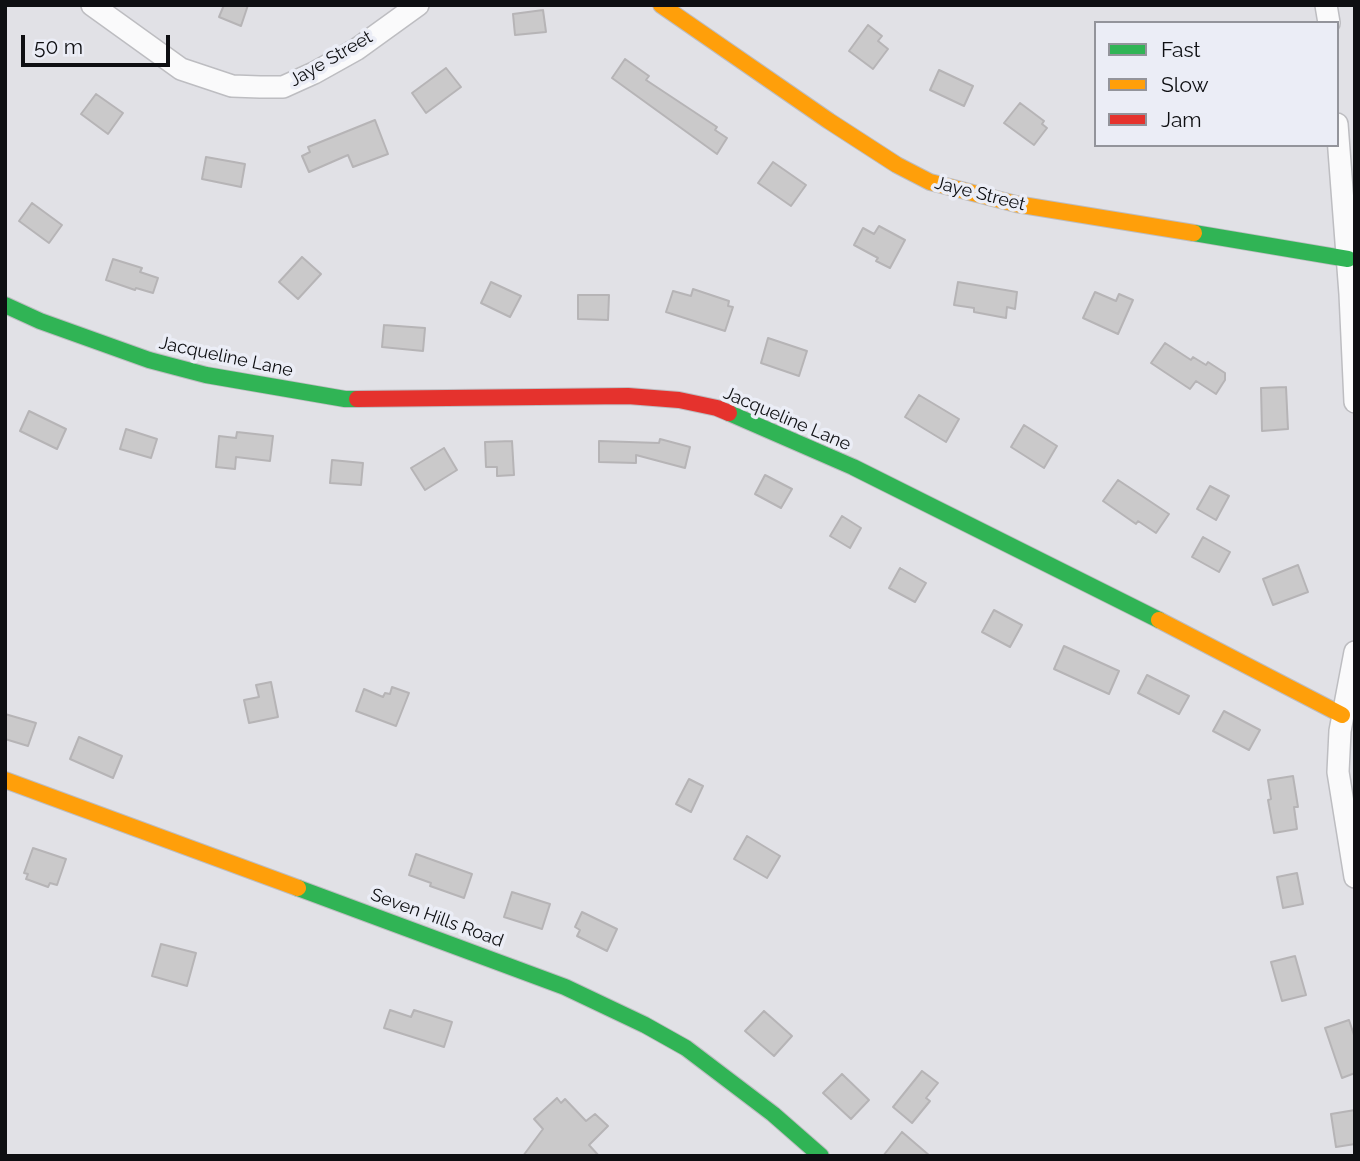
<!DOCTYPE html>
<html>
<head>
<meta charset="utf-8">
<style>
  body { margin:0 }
  #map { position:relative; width:1360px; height:1161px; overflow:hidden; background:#e1e1e6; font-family:Raleway,sans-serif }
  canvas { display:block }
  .frame { position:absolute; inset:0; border:7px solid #0e0f12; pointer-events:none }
  .legend { position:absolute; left:1094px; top:21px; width:245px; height:126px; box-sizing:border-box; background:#ebedf6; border:2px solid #93949b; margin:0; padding:9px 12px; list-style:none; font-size:21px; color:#0e0f12 }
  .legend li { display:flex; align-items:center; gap:14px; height:35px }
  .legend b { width:35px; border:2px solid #93949b }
  .scale { position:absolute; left:21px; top:35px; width:149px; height:32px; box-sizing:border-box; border:4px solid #0e0f12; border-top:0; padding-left:9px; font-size:21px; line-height:24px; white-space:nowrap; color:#0e0f12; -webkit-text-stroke:5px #ebedf6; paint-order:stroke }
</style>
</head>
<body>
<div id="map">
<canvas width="1360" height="1161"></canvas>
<div class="frame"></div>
<ul class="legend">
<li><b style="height:9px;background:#30b455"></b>Fast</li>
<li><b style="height:9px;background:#ff9f0a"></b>Slow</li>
<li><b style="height:9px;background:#e5322d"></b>Jam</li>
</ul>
<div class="scale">50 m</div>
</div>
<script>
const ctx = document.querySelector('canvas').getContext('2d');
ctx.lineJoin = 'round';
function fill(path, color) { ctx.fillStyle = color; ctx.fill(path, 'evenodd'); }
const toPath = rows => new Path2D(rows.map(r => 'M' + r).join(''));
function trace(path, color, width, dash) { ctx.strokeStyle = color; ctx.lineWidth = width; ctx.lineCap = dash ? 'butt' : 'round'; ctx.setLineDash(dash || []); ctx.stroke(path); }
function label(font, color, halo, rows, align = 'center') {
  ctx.font = font + ' Raleway,sans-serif'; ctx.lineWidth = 7; ctx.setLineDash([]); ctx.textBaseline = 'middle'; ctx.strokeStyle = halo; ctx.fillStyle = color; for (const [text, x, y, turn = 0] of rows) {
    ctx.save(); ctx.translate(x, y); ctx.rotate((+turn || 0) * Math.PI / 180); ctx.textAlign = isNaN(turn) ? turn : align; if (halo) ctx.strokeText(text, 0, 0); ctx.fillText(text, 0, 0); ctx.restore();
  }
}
const building = toPath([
  [224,5,248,5,241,26,219,17,224,5],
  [543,10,546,32,515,35,513,14,543,10],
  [868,25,882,36,878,41,888,49,873,69,849,51,868,25],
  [625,59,649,76,646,80,717,127,715,130,727,138,717,154,612,78,625,59],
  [446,68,461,87,426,113,412,93,446,68],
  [939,70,973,86,964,106,930,90,939,70],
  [96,94,123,113,108,134,81,114,96,94],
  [1020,103,1044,121,1042,124,1047,128,1034,145,1004,123,1020,103],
  [375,120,388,154,353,167,348,155,309,172,302,156,310,152,308,147,375,120],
  [206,157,245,164,241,187,202,179,206,157],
  [773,162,806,185,791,206,758,183,773,162],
  [32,203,62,225,49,243,19,221,32,203],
  [879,226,905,240,890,268,876,261,878,258,854,245,863,228,874,234,879,226],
  [302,257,321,274,298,299,279,282,302,257],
  [113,259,142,268,140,272,158,278,153,293,136,288,135,290,106,280,113,259],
  [491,282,521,296,510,317,481,303,491,282],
  [958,282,1017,292,1015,309,1007,307,1006,318,974,312,974,308,954,305,958,282],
  [693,289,729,301,728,306,733,307,725,331,666,312,673,291,691,296,693,289],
  [1095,292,1116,301,1119,294,1133,300,1118,334,1083,318,1095,292],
  [578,295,609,295,608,320,578,319,578,295],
  [384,325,425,328,423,351,382,347,384,325],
  [768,338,807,351,799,376,761,363,768,338],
  [1165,343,1191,360,1193,357,1206,365,1208,362,1225,373,1225,380,1216,394,1196,381,1190,389,1151,363,1165,343],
  [1286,387,1288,429,1262,431,1261,388,1286,387],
  [919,395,959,419,946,442,905,417,919,395],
  [29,411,66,429,57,449,20,431,29,411],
  [1024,425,1057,446,1044,468,1011,447,1024,425],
  [126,429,157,439,151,458,120,449,126,429],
  [237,432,273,436,270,461,236,457,235,469,216,467,219,436,236,438,237,432],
  [660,439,690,447,685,468,636,455,636,463,599,462,599,441,659,443,660,439],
  [512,441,514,475,497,476,497,467,486,467,485,442,512,441],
  [444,448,457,470,425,490,411,468,444,448],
  [332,460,363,463,361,485,330,483,332,460],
  [765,475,792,489,781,508,755,494,765,475],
  [1118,480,1169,514,1156,533,1138,521,1136,524,1103,501,1118,480],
  [1210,486,1229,496,1216,520,1197,509,1210,486],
  [842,516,861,528,850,548,830,536,842,516],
  [1203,537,1230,552,1219,572,1192,557,1203,537],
  [1298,565,1308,592,1273,605,1263,579,1298,565],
  [900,568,926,583,915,602,889,588,900,568],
  [994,610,1022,625,1010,647,982,632,994,610],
  [1064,646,1119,671,1109,694,1054,669,1064,646],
  [1147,675,1189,696,1179,714,1138,693,1147,675],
  [271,682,278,717,249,723,244,700,259,697,256,685,271,682],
  [392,687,409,693,396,726,356,711,364,689,383,697,385,693,390,694,392,687],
  [1224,711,1260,730,1249,750,1213,731,1224,711],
  [5,714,36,723,28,746,5,739,5,714],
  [79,737,122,756,113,778,70,759,79,737],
  [1293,776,1298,807,1294,807,1297,829,1274,833,1268,800,1271,799,1268,780,1293,776],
  [689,779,703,786,691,812,676,804,689,779],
  [747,836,780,856,767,878,734,859,747,836],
  [33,848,66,859,57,885,50,883,48,887,26,879,28,874,24,873,33,848],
  [416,854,472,874,464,898,430,886,431,883,409,875,416,854],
  [1297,873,1303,904,1283,908,1277,877,1297,873],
  [512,892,550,904,542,929,504,917,512,892],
  [582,912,617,929,607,951,577,936,580,930,575,927,582,912],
  [161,944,196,953,187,986,152,976,161,944],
  [1295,956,1306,995,1282,1001,1271,962,1295,956],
  [390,1010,411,1017,414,1010,452,1022,444,1047,384,1028,390,1010],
  [764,1011,792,1036,774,1056,745,1031,764,1011],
  [1349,1020,1355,1038,1355,1073,1342,1078,1325,1028,1349,1020],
  [922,1071,938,1083,926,1098,930,1101,912,1123,893,1107,922,1071],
  [842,1074,869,1100,851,1119,823,1093,842,1074],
  [557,1098,561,1103,565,1099,586,1121,595,1114,608,1126,589,1145,599,1156,523,1156,543,1129,534,1119,557,1098],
  [1355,1110,1355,1144,1336,1147,1331,1114,1355,1110],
  [902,1132,930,1156,883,1156,902,1132]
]);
const street = toPath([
  [92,5,181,69,232,86,260,87,283,87,314,73,357,49,418,5],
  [1326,5,1329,23],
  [1337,124,1350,294,1355,402],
  [1355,652,1340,731,1338,772,1355,877]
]);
const fast = toPath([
  [1194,233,1348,259],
  [5,305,40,321,149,360,206,375,345,399,357,399],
  [729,413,853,467,1159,620],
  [298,888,565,987,645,1025,686,1048,773,1114,821,1156]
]);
const slow = toPath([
  [661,5,829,121,897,165,930,182,1016,204,1194,233],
  [1159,620,1342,715],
  [5,780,298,888]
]);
const jam = toPath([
  [357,399,628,396,679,400,717,408,729,413]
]);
const streetNames = [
  ["Jaye Street",331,59,-30],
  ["Jaye Street",980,194,14],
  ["Jacqueline Lane",226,357,12],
  ["Jacqueline Lane",787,419,23],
  ["Seven Hills Road",437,918,20]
];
fill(building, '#cac9ca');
trace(building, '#b6b4b6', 2);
trace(street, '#bdbdc1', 24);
trace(fast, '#bdbdc1', 18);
trace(slow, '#bdbdc1', 18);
trace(jam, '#bdbdc1', 18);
trace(street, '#fafafb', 21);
trace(fast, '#30b455', 16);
trace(slow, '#ff9f0a', 16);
trace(jam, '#e5322d', 16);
label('18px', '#0e0f12', '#ebedf6', streetNames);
</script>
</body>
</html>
